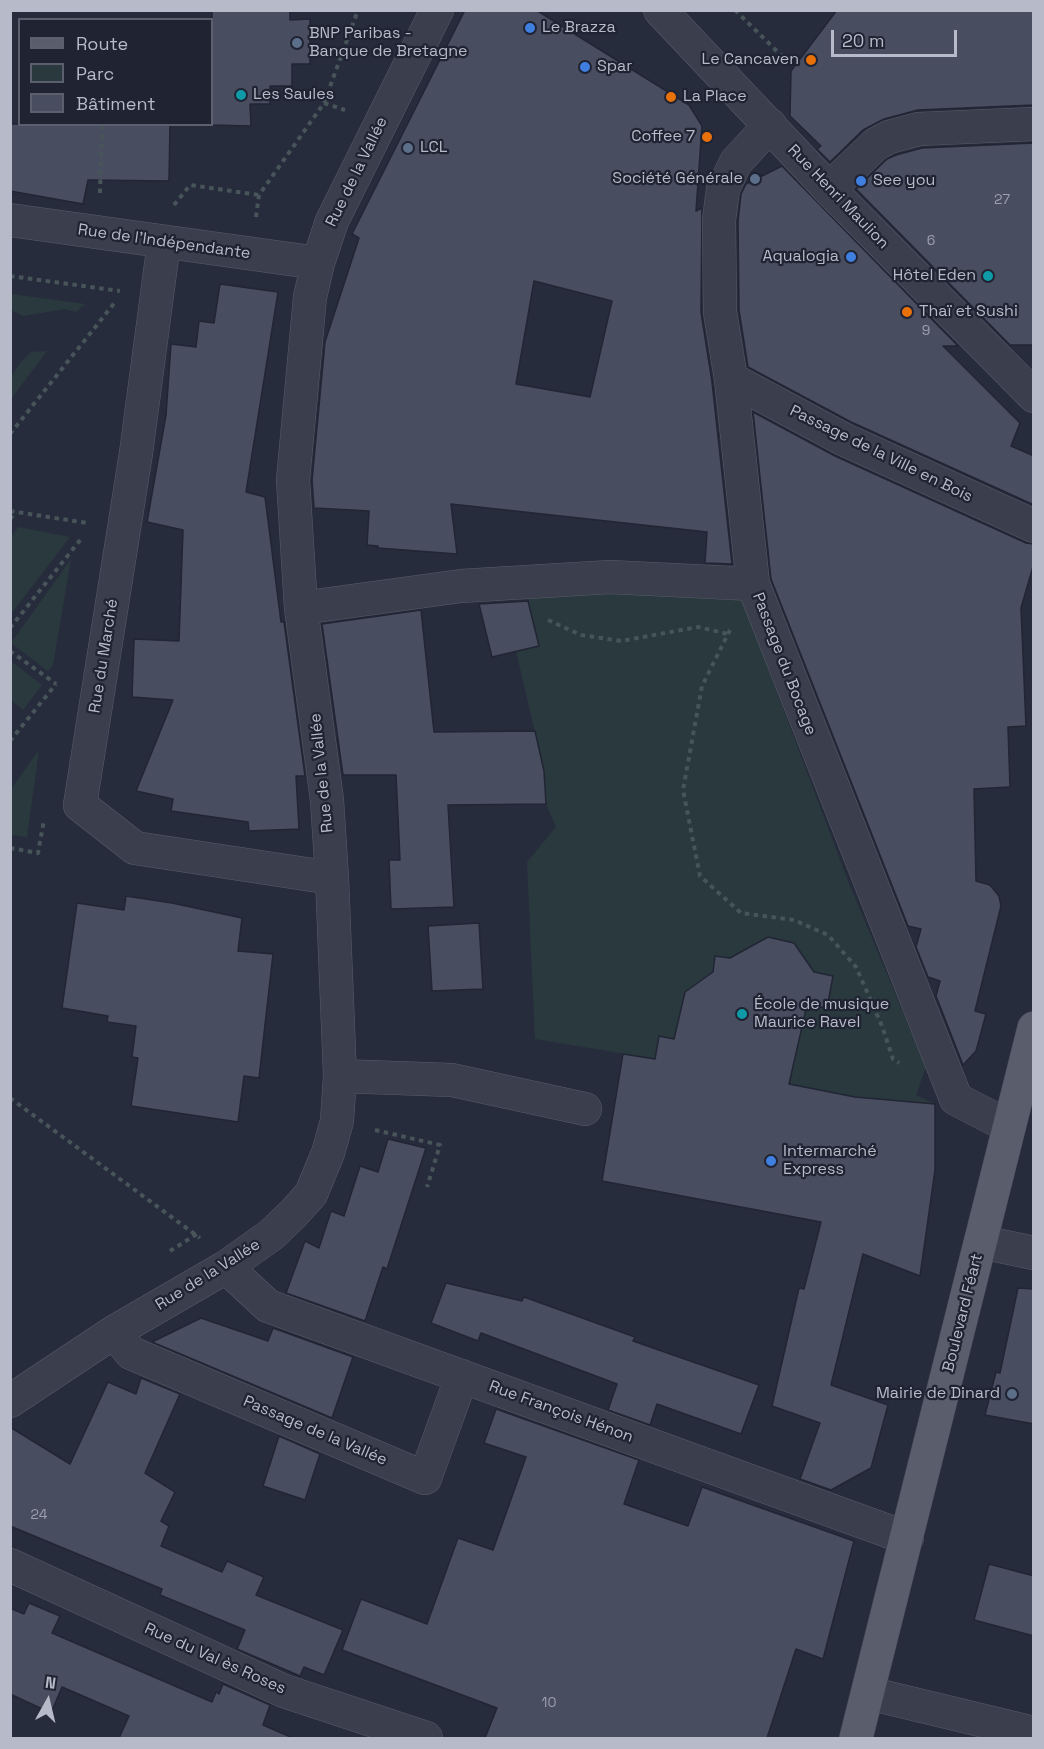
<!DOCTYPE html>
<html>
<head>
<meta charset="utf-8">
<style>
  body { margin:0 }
  #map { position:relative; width:1044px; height:1749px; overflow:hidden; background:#272c3c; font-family:"Space Grotesk",sans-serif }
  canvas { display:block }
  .frame { position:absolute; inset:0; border:12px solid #b7bac8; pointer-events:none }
  .legend { position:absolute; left:18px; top:18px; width:195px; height:108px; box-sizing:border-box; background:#1f2332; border:2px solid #5c5f6e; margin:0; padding:8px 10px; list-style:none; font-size:18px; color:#b7bac8 }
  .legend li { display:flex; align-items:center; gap:12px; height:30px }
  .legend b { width:30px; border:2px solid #5c5f6e }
  .north { position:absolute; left:18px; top:1671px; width:60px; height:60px; -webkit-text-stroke:4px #1f2332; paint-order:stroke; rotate:8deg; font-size:16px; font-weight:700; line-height:24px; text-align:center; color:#b7bac8 }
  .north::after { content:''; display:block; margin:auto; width:21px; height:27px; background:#b7bac8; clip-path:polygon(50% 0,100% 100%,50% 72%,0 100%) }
  .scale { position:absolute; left:831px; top:30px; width:126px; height:27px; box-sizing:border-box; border:3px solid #b7bac8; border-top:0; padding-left:8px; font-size:18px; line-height:21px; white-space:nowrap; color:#b7bac8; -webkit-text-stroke:4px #1f2332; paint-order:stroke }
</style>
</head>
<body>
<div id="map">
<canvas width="1044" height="1749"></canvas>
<div class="frame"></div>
<ul class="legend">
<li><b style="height:8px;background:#595d6c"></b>Route</li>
<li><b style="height:16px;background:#2a393e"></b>Parc</li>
<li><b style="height:16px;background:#484d60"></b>Bâtiment</li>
</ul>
<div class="north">N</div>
<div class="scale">20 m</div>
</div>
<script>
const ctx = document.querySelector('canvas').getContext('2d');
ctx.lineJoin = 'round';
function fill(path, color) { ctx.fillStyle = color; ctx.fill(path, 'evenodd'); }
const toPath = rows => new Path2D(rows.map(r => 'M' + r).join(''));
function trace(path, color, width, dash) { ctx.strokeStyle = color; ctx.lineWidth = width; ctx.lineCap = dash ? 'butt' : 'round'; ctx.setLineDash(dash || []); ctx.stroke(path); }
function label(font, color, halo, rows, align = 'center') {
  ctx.font = font + ' "Space Grotesk",sans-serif'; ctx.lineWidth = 4.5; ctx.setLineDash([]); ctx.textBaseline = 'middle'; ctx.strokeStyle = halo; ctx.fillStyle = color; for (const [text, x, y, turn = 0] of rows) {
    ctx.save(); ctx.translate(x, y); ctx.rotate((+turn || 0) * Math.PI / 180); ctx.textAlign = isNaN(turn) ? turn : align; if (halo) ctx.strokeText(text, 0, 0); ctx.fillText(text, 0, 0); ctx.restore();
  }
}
const green = toPath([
  [11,294,85,304,76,312,65,309,23,316,11,310],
  [47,351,11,399,11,377,20,363,31,352],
  [18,527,70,537,11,614,11,537],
  [71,559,53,665,48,671,11,643],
  [526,588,740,594,848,881,926,1067,916,1095,935,1104,855,1097,768,1080,806,1005,827,1008,833,977,746,961,714,965,712,978,706,977,695,985,693,994,685,992,679,1020,688,1022,668,1061,535,1039,527,862,556,827,546,804,544,771,516,651,538,646],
  [11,661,42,685,23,710,11,700],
  [39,750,27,837,11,835,11,789]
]);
const building = toPath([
  [212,10,290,10,290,20,310,19,310,64,292,64,292,86,270,86,270,104,250,104,251,126,212,125,212,10],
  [465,10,536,10,689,105,702,126,696,211,702,208,701,312,712,382,732,564,705,563,707,532,451,504,457,554,378,548,378,546,367,545,369,511,314,508,312,480,325,342,359,238,352,234,465,10],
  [534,281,612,301,590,397,516,384,534,281],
  [837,10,1034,10,1034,105,918,110,884,119,863,130,830,162,817,149,821,146,790,116,791,71,837,10],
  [10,124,170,124,169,181,88,180,83,204,10,191,10,124],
  [1034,143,1034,345,1010,345,856,189,887,159,896,155,922,148,1034,143],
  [782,166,958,346,943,346,1020,423,1011,446,1034,456,1034,505,851,422,748,367,739,310,738,221,741,194,746,184,782,166],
  [220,284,278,292,246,492,265,497,281,622,284,622,305,776,296,776,299,829,249,831,248,822,171,811,173,799,136,791,173,700,132,697,134,639,179,641,183,530,147,522,166,415,171,344,196,347,199,321,214,323,220,284],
  [753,412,835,456,1026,543,1034,544,1034,563,1021,608,1026,726,1008,727,1010,787,974,789,976,881,990,885,999,896,1001,906,975,1011,986,1014,976,1051,963,1065,936,996,940,981,928,977,916,947,921,929,908,926,771,579,753,412],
  [528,601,539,646,492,657,479,604,528,601],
  [421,610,434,732,535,731,544,771,546,804,448,805,454,907,391,909,389,860,400,860,396,775,343,775,322,624,421,610],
  [126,896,172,903,242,918,238,951,273,954,259,1078,244,1076,238,1122,131,1106,138,1058,132,1057,136,1026,107,1022,108,1016,62,1008,77,903,124,910,126,896],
  [479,923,483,989,432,991,428,926,479,923],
  [768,937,794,943,814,972,833,976,827,1008,807,1005,789,1084,855,1097,935,1104,935,1170,920,1276,863,1254,831,1385,888,1405,871,1468,831,1490,800,1479,820,1423,772,1406,799,1288,804,1289,821,1222,602,1181,623,1054,655,1059,659,1036,674,1039,685,992,713,972,715,956,730,958,768,937],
  [388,1139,426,1148,387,1269,383,1267,365,1321,286,1293,305,1241,319,1248,331,1211,344,1216,360,1166,378,1172,388,1139],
  [446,1283,522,1301,524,1297,635,1337,633,1341,759,1385,741,1434,657,1404,650,1425,608,1410,617,1384,481,1333,478,1341,431,1323,446,1283],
  [1018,1288,1034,1289,1034,1424,985,1415,996,1372,1000,1373,1018,1288],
  [201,1318,268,1341,273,1328,353,1357,332,1418,152,1342,201,1318],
  [141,1378,180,1394,145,1473,175,1492,161,1521,169,1526,161,1546,222,1572,227,1561,264,1577,256,1595,343,1630,324,1675,304,1667,300,1676,237,1649,245,1630,160,1595,162,1589,10,1526,10,1427,70,1464,108,1382,136,1394,141,1378],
  [496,1409,639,1460,624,1504,688,1526,702,1487,854,1541,823,1659,796,1649,767,1738,485,1738,497,1708,342,1650,361,1599,427,1624,458,1538,493,1550,526,1457,484,1443,496,1409],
  [279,1436,320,1454,305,1500,263,1486,279,1436],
  [989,1564,1034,1576,1034,1636,974,1620,989,1564],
  [29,1603,60,1616,52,1633,212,1702,216,1692,219,1694,223,1684,270,1705,263,1725,293,1738,119,1738,129,1716,62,1687,51,1713,10,1694,10,1608,24,1614,29,1603]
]);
const path = toPath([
  [735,10,790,64],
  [324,103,358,10],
  [100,193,102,124],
  [174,205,190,185,259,195],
  [256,217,259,195,324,103,345,110],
  [10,276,120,291],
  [10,434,116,301],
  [10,511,87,523],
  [10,519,16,512],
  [548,620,581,635,621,641,698,627,728,634],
  [10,628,81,539],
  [730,630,702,686,683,790,700,876,741,913,794,920,828,935,856,967,882,1026,893,1059,899,1063],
  [10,651,56,684],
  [10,741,56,684],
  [10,848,38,853,44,820],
  [10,1098,200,1238],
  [375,1130,440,1145,427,1187],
  [170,1251,197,1234]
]);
const minor = toPath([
  [660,10,829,189,1034,396],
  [770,125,736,162,723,189,719,220,720,312,731,379,753,584,956,1099,1008,1126],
  [829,189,876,144,889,137,919,129,1034,124],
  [10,220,318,263],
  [164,242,136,453,80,805,135,848,332,878],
  [731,379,843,439,1034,526],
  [301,608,461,586,610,577,753,584],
  [340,1076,452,1080,585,1109],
  [981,1242,1034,1253],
  [226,1267,268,1306,907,1538],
  [114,1332,131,1353,425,1478,462,1376],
  [10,1401,114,1332,226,1267,271,1235,293,1214,311,1194,328,1153,337,1121,340,1076,332,878,327,800,301,608,293,480,310,297,318,263,332,221,437,10],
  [10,1565,284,1691,426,1738],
  [868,1693,1034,1733]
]);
const major = toPath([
  [856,1738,1034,1028]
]);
const markers = [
  [530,28,6,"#3f7fe0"],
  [297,43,6,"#5c6f8a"],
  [811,60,6,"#e8710a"],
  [585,67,6,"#3f7fe0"],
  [241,95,6,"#0f9aa8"],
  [671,97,6,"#e8710a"],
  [707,137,6,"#e8710a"],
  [408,148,6,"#5c6f8a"],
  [755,179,6,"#5c6f8a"],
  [861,181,6,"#3f7fe0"],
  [851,257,6,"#3f7fe0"],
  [988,276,6,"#0f9aa8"],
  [907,312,6,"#e8710a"],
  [742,1014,6,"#0f9aa8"],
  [771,1161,6,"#3f7fe0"],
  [1012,1394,6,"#5c6f8a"]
];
const numberNames = [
  ["27",1002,200],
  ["6",931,241],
  ["9",926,331],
  ["24",39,1515],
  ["10",549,1703]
];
const poiNames = [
  ["Le Brazza",542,28],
  ["BNP Paribas -",309,34],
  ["Banque de Bretagne",309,52],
  ["Le Cancaven",799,60,"right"],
  ["Spar",597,67],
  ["Les Saules",253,95],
  ["La Place",683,97],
  ["Coffee 7",695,137,"right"],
  ["LCL",420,148],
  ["Société Générale",743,179,"right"],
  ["See you",873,181],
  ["Aqualogia",839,257,"right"],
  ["Hôtel Eden",976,276,"right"],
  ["Thaï et Sushi",919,312],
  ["École de musique",754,1005],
  ["Maurice Ravel",754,1023],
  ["Intermarché",783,1152],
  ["Express",783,1170],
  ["Mairie de Dinard",1000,1394,"right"]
];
const streetNames = [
  ["Rue de la Vallée",357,172,-64],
  ["Rue Henri Maulion",838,197,46],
  ["Rue de l'Indépendante",164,242,8],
  ["Passage de la Ville en Bois",881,454,26],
  ["Rue du Marché",104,656,-81],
  ["Passage du Bocage",784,664,69],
  ["Rue de la Vallée",322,773,-96],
  ["Rue de la Vallée",208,1275,-32],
  ["Boulevard Féart",963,1313,-76],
  ["Rue François Hénon",561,1412,20],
  ["Passage de la Vallée",315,1431,23],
  ["Rue du Val ès Roses",215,1659,24]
];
fill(green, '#2a393e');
fill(building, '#484d60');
trace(building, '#212534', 1.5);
trace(minor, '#585c6b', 34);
trace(major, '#444756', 34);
trace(path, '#47545a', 4, [4.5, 4.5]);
trace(minor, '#3a3e4d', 33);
trace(major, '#595d6c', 33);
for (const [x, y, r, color] of markers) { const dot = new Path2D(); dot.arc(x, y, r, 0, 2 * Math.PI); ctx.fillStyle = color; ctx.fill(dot); trace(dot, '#1f2332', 2); }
label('14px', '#9b9fae', null, numberNames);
label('16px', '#b7bac8', '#1f2332', poiNames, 'left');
label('16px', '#b7bac8', '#1f2332', streetNames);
</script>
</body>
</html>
